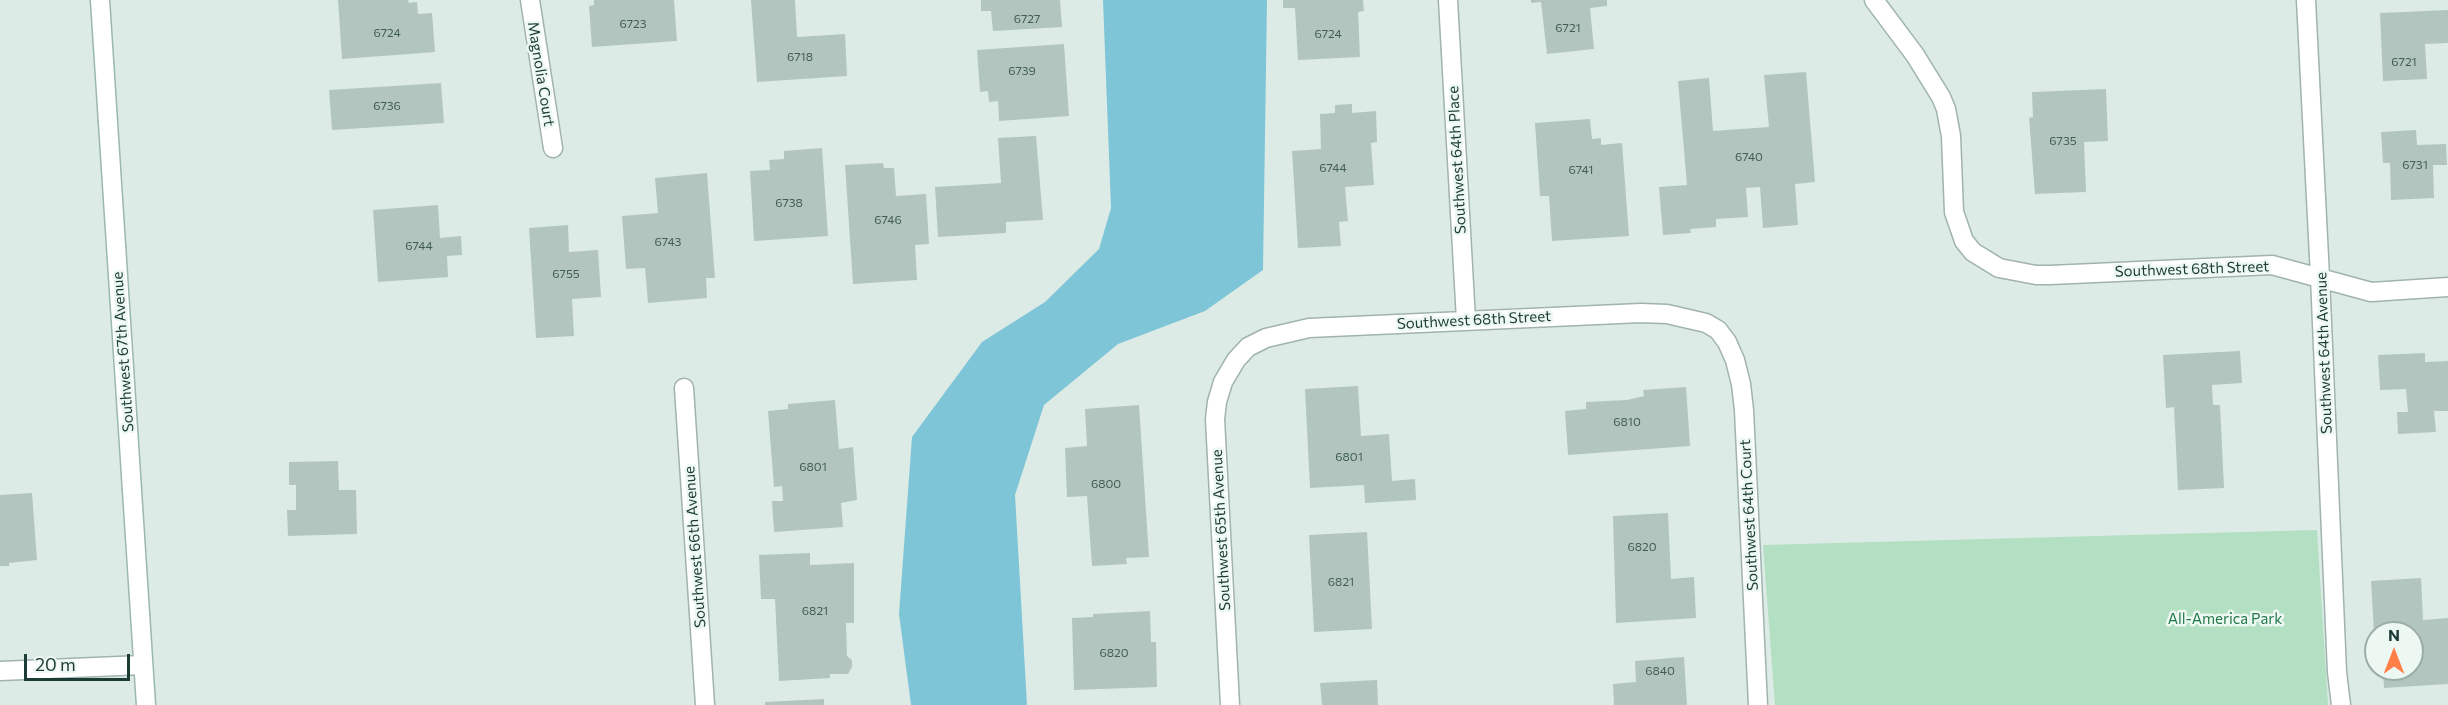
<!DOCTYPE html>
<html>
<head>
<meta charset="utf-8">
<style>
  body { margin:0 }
  #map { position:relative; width:2448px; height:705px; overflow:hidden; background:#ddebe6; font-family:Commissioner,sans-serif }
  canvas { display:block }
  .north { position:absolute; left:2364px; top:621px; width:60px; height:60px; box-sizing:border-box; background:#eef8f3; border:2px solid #9aada7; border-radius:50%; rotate:0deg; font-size:16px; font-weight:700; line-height:24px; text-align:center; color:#1d3c36 }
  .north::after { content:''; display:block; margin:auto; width:21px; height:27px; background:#ff7f47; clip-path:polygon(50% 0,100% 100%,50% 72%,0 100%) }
  .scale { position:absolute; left:24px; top:654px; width:106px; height:27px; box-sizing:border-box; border:3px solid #1d3c36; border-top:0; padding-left:8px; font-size:18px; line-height:21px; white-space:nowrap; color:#1d3c36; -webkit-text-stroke:4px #eef8f3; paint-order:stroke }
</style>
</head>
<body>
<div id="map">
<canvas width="2448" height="705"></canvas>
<div class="north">N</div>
<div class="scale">20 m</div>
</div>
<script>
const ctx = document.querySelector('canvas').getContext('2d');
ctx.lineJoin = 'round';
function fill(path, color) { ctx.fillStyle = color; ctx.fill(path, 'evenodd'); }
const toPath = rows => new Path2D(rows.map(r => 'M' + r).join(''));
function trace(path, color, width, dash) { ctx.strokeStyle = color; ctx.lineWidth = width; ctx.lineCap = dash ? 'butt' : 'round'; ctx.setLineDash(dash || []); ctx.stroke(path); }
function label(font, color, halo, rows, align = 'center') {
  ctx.font = font + ' Commissioner,sans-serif'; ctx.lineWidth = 5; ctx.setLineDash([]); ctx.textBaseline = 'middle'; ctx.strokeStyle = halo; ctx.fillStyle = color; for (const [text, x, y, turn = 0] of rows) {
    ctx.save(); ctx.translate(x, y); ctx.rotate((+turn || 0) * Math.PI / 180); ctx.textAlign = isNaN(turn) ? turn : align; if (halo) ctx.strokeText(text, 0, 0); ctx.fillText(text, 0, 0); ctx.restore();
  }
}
const green = toPath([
  [2317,530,2328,705,1775,705,1763,545]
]);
const water = toPath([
  [1103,0,1267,0,1263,270,1205,311,1118,344,1044,405,1015,495,1027,705,911,705,899,614,912,437,982,342,1045,302,1099,249,1111,208]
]);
const building = toPath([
  [338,0,408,0,409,3,417,2,418,14,432,13,435,52,342,59],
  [594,0,674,0,677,41,592,47,589,6,594,5],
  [751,0,795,0,797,37,845,34,847,76,757,82],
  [981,0,1060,0,1062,27,993,31,991,11,981,11],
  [1283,0,1363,0,1364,11,1358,12,1360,57,1298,60,1295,8,1283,8],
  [1531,0,1607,0,1607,6,1590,8,1594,49,1547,54,1541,2,1531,3],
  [2448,10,2448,43,2425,44,2427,79,2383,81,2380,13],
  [1064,44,1069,116,999,121,998,101,989,102,988,91,980,92,977,50],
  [1806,72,1815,182,1795,184,1798,225,1763,228,1760,187,1746,188,1748,217,1716,219,1716,227,1690,229,1691,233,1663,235,1659,187,1687,185,1678,81,1709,78,1713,131,1769,127,1764,75],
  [441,83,444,123,332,130,329,90],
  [2106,89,2108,141,2084,142,2086,192,2035,194,2029,118,2033,117,2032,92],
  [1352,104,1352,113,1376,111,1377,142,1371,143,1374,185,1345,187,1348,221,1339,222,1341,246,1298,248,1292,151,1321,149,1320,114,1335,113,1335,105],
  [1590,119,1592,139,1601,138,1601,145,1622,143,1629,236,1552,241,1549,196,1540,196,1535,123],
  [2416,130,2417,145,2446,144,2447,165,2433,165,2434,198,2391,200,2390,163,2383,163,2381,132],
  [1036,136,1043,220,1006,222,1006,233,938,237,935,187,1001,183,998,138],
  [822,148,828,236,754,241,750,171,770,170,769,160,784,159,784,151],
  [883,163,884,168,894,168,896,196,926,194,929,244,915,245,917,280,853,284,845,165],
  [707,173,715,278,706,278,707,298,648,303,645,268,626,269,622,216,658,213,655,178],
  [438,205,440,238,461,236,462,255,447,256,448,277,378,282,373,210],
  [568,225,569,252,598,250,601,297,572,299,574,336,536,338,529,228],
  [2240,351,2242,383,2212,385,2213,405,2220,405,2224,488,2178,490,2174,407,2166,408,2163,355],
  [2425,353,2425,362,2448,361,2448,411,2434,411,2436,432,2398,434,2397,412,2408,412,2406,389,2380,390,2378,355],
  [1358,386,1361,436,1389,434,1392,481,1415,479,1416,500,1365,503,1364,485,1310,488,1305,389],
  [1686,387,1690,446,1568,455,1565,411,1586,409,1586,402,1627,400,1644,396,1643,390],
  [835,400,839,449,853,447,857,500,841,503,843,527,774,532,772,501,783,501,782,486,774,487,768,411,788,409,788,404],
  [1139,405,1149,557,1126,558,1127,564,1092,566,1087,496,1067,497,1065,448,1087,446,1085,409],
  [338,461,339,490,356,490,357,534,288,536,287,510,296,510,296,485,289,485,289,462],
  [32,493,37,560,9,563,9,566,0,566,0,495],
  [1668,513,1671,579,1694,577,1696,618,1616,623,1613,516],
  [1367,532,1372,629,1314,632,1309,535],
  [810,553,810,565,854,563,854,623,846,623,847,656,852,660,852,667,848,674,830,674,830,678,779,681,775,599,761,599,759,555],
  [2421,578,2423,620,2448,618,2448,684,2384,688,2383,669,2412,669,2412,633,2374,633,2371,581],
  [1150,611,1151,642,1156,642,1157,687,1074,690,1072,618,1093,617,1093,614],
  [1684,657,1687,705,1614,705,1613,684,1636,682,1635,661],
  [1377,680,1378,705,1322,705,1320,683],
  [824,699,824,705,765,705,765,702]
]);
const street = toPath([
  [530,0,553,148],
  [1448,0,1466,320],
  [1874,0,1915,55,1941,97,1946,109,1951,136,1954,212,1964,241,1973,252,1999,268,2036,275,2050,275,2272,265,2371,292,2448,287],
  [2306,0,2320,277,2337,672,2341,705],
  [684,388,705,705],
  [0,671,143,665],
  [1230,705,1215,419,1217,402,1223,382,1236,360,1248,347,1266,338,1309,328,1641,313,1667,314,1706,323,1718,330,1727,342,1735,360,1741,384,1744,410,1758,705]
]);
const secondary = toPath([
  [100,0,146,705]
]);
const numberNames = [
  ["6727",1027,19],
  ["6723",633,24],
  ["6721",1568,28],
  ["6724",387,33],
  ["6724",1328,34],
  ["6718",800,57],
  ["6721",2404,62],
  ["6739",1022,71],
  ["6736",387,106],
  ["6735",2063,141],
  ["6740",1749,157],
  ["6731",2415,165],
  ["6744",1333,168],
  ["6741",1581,170],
  ["6738",789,203],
  ["6746",888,220],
  ["6743",668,242],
  ["6744",419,246],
  ["6755",566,274],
  ["6810",1627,422],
  ["6801",1349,457],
  ["6801",813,467],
  ["6800",1106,484],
  ["6820",1642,547],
  ["6821",1341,582],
  ["6821",815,611],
  ["6820",1114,653],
  ["6840",1660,671]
];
const streetNames = [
  ["Magnolia Court",541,74,81],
  ["Southwest 64th Place",1457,160,-93],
  ["Southwest 68th Street",2192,269,-2],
  ["Southwest 68th Street",1474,320,-3],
  ["Southwest 67th Avenue",123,352,-94],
  ["Southwest 64th Avenue",2324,353,-92],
  ["Southwest 64th Court",1749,515,-93],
  ["Southwest 65th Avenue",1221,530,-93],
  ["Southwest 66th Avenue",695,547,-94]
];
const parkNames = [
  ["All-America Park",2225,619]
];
fill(green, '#b3e0c2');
fill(water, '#7ec5d8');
fill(building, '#b2c6bf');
trace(street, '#a0b3ae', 21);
trace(secondary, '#9bb8af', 21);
trace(street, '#fff', 18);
trace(secondary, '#fff', 18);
label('12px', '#425e58', null, numberNames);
label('15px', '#1d3c36', '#eef8f3', streetNames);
label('15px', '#237849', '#eef8f3', parkNames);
</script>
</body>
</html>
